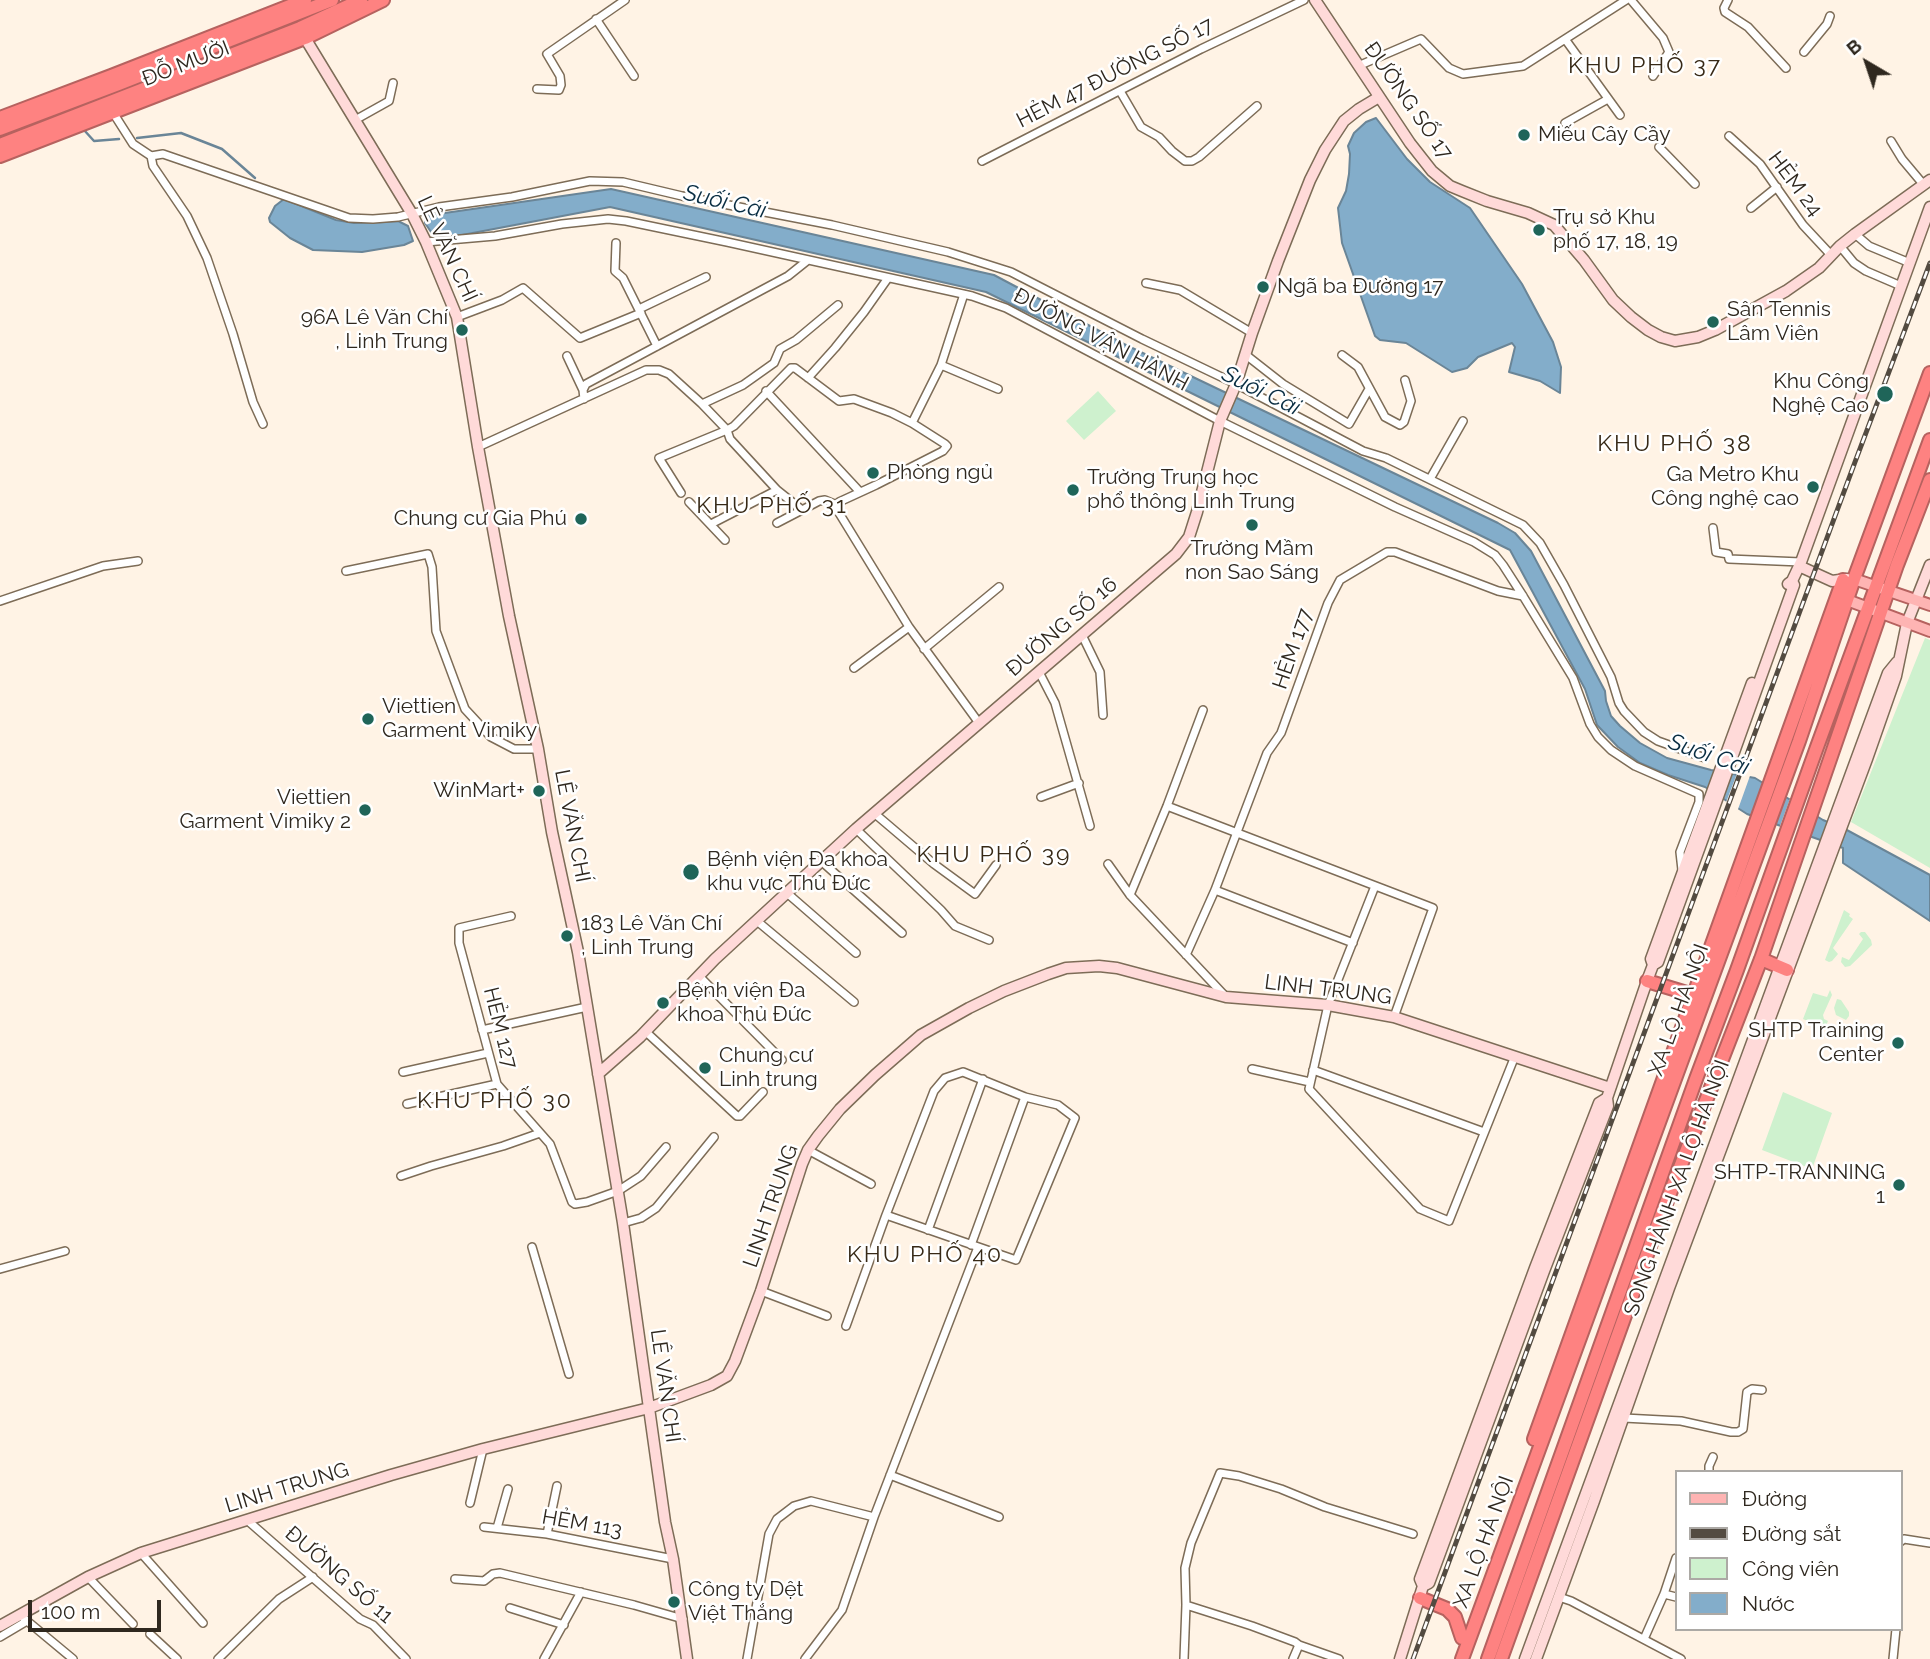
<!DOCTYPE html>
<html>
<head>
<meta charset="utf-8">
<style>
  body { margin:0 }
  #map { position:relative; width:1930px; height:1659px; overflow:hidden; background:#fff3e5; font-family:Raleway,sans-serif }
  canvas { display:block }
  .legend { position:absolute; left:1675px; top:1470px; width:228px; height:161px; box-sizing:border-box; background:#fff; border:2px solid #aca9a5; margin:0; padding:9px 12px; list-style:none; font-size:21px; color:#2f281f }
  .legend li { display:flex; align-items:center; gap:14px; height:35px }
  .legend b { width:35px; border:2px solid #aca9a5 }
  .north { position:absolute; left:1832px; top:28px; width:70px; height:70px; -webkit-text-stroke:5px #fff; paint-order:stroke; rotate:321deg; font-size:19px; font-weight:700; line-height:28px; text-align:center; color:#2f281f }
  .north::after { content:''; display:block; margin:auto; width:24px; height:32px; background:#2f281f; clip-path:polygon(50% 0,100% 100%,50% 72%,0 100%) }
  .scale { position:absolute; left:28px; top:1600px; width:133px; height:32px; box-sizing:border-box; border:4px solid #2f281f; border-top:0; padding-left:9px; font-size:21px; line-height:24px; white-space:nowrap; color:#2f281f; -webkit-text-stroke:5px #fff; paint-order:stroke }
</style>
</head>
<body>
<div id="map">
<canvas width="1930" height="1659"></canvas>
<ul class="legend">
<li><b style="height:9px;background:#feb4b3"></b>Đường</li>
<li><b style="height:9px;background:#534b41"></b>Đường sắt</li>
<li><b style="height:19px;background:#cef1ce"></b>Công viên</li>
<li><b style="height:19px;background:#83adca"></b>Nước</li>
</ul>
<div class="north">B</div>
<div class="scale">100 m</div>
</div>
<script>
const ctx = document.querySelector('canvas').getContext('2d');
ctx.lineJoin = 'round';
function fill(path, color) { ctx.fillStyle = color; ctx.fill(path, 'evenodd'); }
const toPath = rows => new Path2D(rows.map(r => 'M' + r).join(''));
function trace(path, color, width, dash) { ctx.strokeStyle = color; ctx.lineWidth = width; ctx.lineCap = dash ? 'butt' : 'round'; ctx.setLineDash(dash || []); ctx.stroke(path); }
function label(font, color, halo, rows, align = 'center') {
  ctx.font = font + ' Raleway,sans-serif'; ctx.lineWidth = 5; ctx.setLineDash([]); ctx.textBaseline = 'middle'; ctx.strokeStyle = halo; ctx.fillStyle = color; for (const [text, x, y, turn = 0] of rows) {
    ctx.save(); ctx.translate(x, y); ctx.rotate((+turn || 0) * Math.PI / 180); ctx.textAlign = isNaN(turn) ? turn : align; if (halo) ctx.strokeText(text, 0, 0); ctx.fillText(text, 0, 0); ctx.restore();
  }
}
const green = toPath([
  [1098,391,1116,411,1084,440,1066,421],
  [1925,638,1930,640,1930,868,1851,822],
  [1844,910,1850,914,1849,916,1853,919,1833,948,1838,954,1832,961,1829,962,1825,960],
  [1861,932,1865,932,1871,940,1872,945,1850,966,1845,967,1841,962,1842,957,1849,960,1863,939,1859,934],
  [1830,990,1832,995,1823,1015,1824,1019,1828,1021,1825,1028,1803,1019,1813,993,1827,997],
  [1837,999,1841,1000,1849,1012,1849,1016,1846,1020,1836,1015,1834,1008],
  [1783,1092,1832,1113,1812,1169,1762,1150]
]);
const water = toPath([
  [1376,118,1407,159,1430,182,1470,208,1522,284,1553,342,1561,367,1560,393,1540,381,1509,372,1515,347,1512,343,1478,357,1467,368,1452,372,1406,343,1380,340,1375,336,1342,243,1338,208,1346,191,1349,174,1350,154,1348,146,1354,133,1366,122,1376,118],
  [611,189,994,275,1124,344,1498,523,1515,533,1531,551,1605,691,1606,701,1611,716,1620,726,1640,743,1667,758,1711,770,1755,778,1823,820,1845,829,1930,875,1930,921,1843,863,1843,848,1747,814,1705,787,1668,775,1640,763,1618,747,1597,725,1585,689,1510,550,986,292,610,207,441,239,435,238,425,223,425,218,431,215,611,189],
  [284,199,336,220,354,223,398,221,408,226,413,241,404,245,362,252,313,250,290,238,270,222,269,218,275,206,284,199]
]);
const pier = toPath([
  [1738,771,1751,773,1737,812,1725,805],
  [1791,796,1816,812,1807,839,1779,829]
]);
const stream = toPath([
  [84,130,94,141,119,139],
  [137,138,181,133,222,149,255,178]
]);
const street = toPath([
  [1631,0,1663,38,1669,52,1653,76],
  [1728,0,1724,8,1725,12,1748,27,1786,68],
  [596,19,634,76],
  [1565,39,1620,115],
  [1804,52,1827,24,1830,16],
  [1358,66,1421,39,1449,68,1463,74,1523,66,1626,0],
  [537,89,559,90,561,85,560,76,547,54,625,0],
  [1120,91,1141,127,1159,137,1172,151,1185,161,1192,161,1199,157,1257,106],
  [112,111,133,144,151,156,163,154,349,218,373,219,398,217,439,207,512,197,590,181,623,182,682,196,832,225,948,252,1011,272,1142,339,1236,384,1363,451,1386,458,1523,525,1540,543,1564,585,1611,677,1619,703,1624,711,1644,732,1658,741,1705,758],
  [355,120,389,101,393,83],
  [1565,123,1608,99],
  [1729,136,1760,164,1803,225,1831,255],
  [1891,141,1902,159,1923,184],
  [1659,147,1695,184],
  [151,156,153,166,187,216,207,258,233,334,253,402,263,424],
  [982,161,1201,49,1304,0],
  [1751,208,1777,187],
  [1855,234,1869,246,1910,263],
  [426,242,495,236,562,224,608,219,626,221,727,242,972,296,1006,308,1220,421,1395,507,1474,542,1495,555,1503,565,1523,596,1573,678,1590,724,1598,737,1611,750,1635,766,1699,794,1699,802,1680,852,1682,870],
  [616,243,615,271,623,278,657,346],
  [1840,246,1854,263,1866,271,1901,286],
  [1146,283,1180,290,1252,333],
  [639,309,706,277],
  [457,317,502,300,523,288,580,338,641,313],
  [1246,355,1283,384,1349,424,1369,389],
  [1342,355,1358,367,1385,417,1400,425,1404,422,1411,401,1405,380],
  [567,356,583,390],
  [941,365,998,389],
  [808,378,835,348,864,312,888,278],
  [766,391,860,492],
  [584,399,583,390,586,384,788,276,808,260],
  [702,404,743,385,774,363,780,349,796,340,838,305],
  [912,423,941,365,964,294],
  [478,447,646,370,659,370,669,374,702,404,727,430,730,439,777,490,802,510,819,501,825,500,837,505],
  [1430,479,1463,421],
  [681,493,659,458,727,430,734,426,791,368,795,368,839,401,854,399,892,413,912,423,945,444,947,446,943,451,876,485,839,502,836,508,909,627,979,723],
  [689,502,725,540],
  [777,523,802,510],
  [711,524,777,490],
  [1713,528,1716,552,1728,554,1729,559,1801,562],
  [346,571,428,554,432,567,436,631,465,709,491,737,514,749,538,749],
  [0,601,103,566,138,561],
  [1082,635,1100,672,1103,715],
  [924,649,999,587],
  [854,668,909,627],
  [1039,672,1055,703,1090,826],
  [1041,797,1079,783],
  [1167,806,1433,908,1394,1017],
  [874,813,934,864,975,894,996,865],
  [856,829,941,910,955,926,989,940],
  [821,861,902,933],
  [1108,864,1130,895,1225,996],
  [1375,886,1328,1005,1309,1089,1420,1209,1449,1221,1515,1056],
  [1215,890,1353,943],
  [787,893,856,953],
  [1130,895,1167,806,1203,710],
  [511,916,459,928,459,943,497,1084,550,1144,572,1202,575,1204,587,1202,618,1191,641,1176,666,1147],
  [757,921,854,1002],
  [1186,955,1215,890,1267,753,1281,733,1328,603,1340,580,1387,552,1395,552,1498,591,1523,596],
  [699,976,782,1060],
  [482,1030,587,1007],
  [645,1031,737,1116,740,1116,763,1092],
  [1252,1069,1310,1082],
  [1313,1070,1484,1132],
  [403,1072,488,1053],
  [407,1104,497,1084],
  [808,1150,871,1184],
  [401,1176,431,1166,503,1146,540,1133],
  [623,1223,641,1218,656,1208,714,1137],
  [928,1230,983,1079],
  [971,1245,1025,1097],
  [532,1247,569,1374],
  [0,1269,65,1251],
  [761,1291,827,1316],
  [846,1326,886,1215,934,1091,945,1078,963,1072,1025,1097,1058,1105,1075,1118,1016,1260,886,1215],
  [1624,1418,1681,1421,1731,1432,1738,1432,1743,1429,1747,1392,1752,1389,1762,1390],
  [1709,1472,1709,1466,1713,1457],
  [890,1475,999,1517],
  [470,1503,483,1449],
  [247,1520,360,1619,373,1625,406,1659],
  [484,1527,547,1534,673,1559],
  [497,1528,508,1489],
  [547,1534,557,1486],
  [1900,1542,1904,1539,1930,1543],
  [141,1553,203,1623],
  [88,1577,133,1624],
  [455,1579,484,1581,493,1574,500,1573,634,1605,683,1619],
  [1664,1594,1676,1597],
  [1559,1597,1571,1601,1681,1659],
  [1186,1605,1252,1626,1295,1642,1299,1645,1293,1659],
  [510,1608,564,1625],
  [20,1615,73,1659],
  [150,1634,177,1659],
  [0,1637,27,1621],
  [1644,1639,1664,1594,1676,1558],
  [1299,1645,1339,1659],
  [218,1659,279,1599,313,1577],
  [544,1659,581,1592],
  [747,1659,769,1534,777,1519,794,1506,811,1501,874,1517],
  [805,1659,842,1610,874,1517,978,1247],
  [1184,1659,1186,1605,1185,1568,1191,1543,1220,1473,1239,1476,1281,1489,1325,1507,1413,1534],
  [1893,1659,1896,1629]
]);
const secondary = toPath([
  [1315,0,1410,143,1432,171,1450,186,1462,191,1487,201,1528,213,1554,225,1584,260,1613,300,1631,317,1648,330,1661,337,1675,341,1698,337,1715,330,1786,291,1819,268,1840,246,1855,234,1930,180],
  [305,38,412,214,426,242,457,317,478,447,509,616,538,749,552,832,578,952,623,1223,665,1522,673,1559,687,1659],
  [1799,566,1832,581,1847,579],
  [1788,584,1792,581,1801,562,1930,207],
  [1653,965,1651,959,1752,683],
  [598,1074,640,1037,715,959,856,829,1176,554,1189,537,1197,512,1220,421,1236,384,1252,333,1278,261,1310,180,1325,150,1344,121,1359,109,1379,97],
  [1423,1586,1429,1583,1544,1271,1608,1106,1607,1098,1647,981,1653,965,1658,962,1710,819,1794,585,1792,581],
  [0,1626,88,1577,141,1553,391,1475,483,1449,649,1408,711,1385,727,1376,735,1361,761,1291,802,1164,808,1150,818,1136,840,1109,875,1075,921,1035,969,1008,1004,991,1048,974,1066,968,1099,966,1117,968,1226,997,1328,1005,1394,1017,1610,1088],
  [1400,1659,1423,1586,1420,1579,1535,1268,1599,1103,1607,1098],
  [1525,1659,1888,673,1897,662],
  [1536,1659,1594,1501,1669,1288,1867,759,1896,676,1907,623,1930,565]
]);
const primary = toPath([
  [1854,579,1930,605],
  [1847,600,1930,631]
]);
const highway = toPath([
  [0,118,111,76,305,0],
  [0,129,119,84,332,0],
  [0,145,300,28,361,0],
  [0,156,305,38,383,0],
  [1761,959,1787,970],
  [1647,981,1700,997],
  [1534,1439,1843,580],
  [1420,1598,1447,1609,1455,1617,1462,1638],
  [1462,1659,1799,741,1854,579,1930,373],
  [1488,1659,1696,1079,1737,970,1817,747,1930,440],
  [1501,1659,1658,1224,1761,959,1897,565,1930,480]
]);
const rail = toPath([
  [1413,1659,1855,462,1930,263]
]);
const markers = [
  [1524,135,7,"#1f6559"],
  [1539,230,7,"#1f6559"],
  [1263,287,7,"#1f6559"],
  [1713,322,7,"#1f6559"],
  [462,330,7,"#1f6559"],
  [1885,394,9,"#1f6559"],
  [873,473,7,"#1f6559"],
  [1813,487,7,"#1f6559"],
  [1073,490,7,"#1f6559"],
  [581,519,7,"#1f6559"],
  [1252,525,7,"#1f6559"],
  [368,719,7,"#1f6559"],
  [539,791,7,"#1f6559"],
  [365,810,7,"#1f6559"],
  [691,872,9,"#1f6559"],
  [567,936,7,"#1f6559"],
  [663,1003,7,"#1f6559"],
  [1898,1043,7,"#1f6559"],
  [705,1068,7,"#1f6559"],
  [1899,1185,7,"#1f6559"],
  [674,1602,7,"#1f6559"]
];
const streetNames = [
  ["ĐỖ MƯỜI",186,64,-21],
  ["HẺM 47 ĐƯỜNG SỐ 17",1115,73,-27],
  ["ĐƯỜNG SỐ 17",1408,101,55],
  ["HẺM 24",1795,184,53],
  ["LÊ VĂN CHÍ",447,249,65],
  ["ĐƯỜNG VẬN HÀNH",1101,340,28],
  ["ĐƯỜNG SỐ 16",1062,627,-41],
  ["HẺM 177",1293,649,-71],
  ["LÊ VĂN CHÍ",572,826,79],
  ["LINH TRUNG",1328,990,7],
  ["XA LỘ HÀ NỘI",1679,1010,-70],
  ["HẺM 127",500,1028,76],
  ["SONG HÀNH XA LỘ HÀ NỘI",1677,1188,-70],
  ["LINH TRUNG",771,1206,-71],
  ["LÊ VĂN CHÍ",665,1386,82],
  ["LINH TRUNG",287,1488,-17],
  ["HẺM 113",582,1524,10],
  ["XA LỘ HÀ NỘI",1484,1542,-70],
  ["ĐƯỜNG SỐ 11",339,1575,41]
];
const poiNames = [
  ["Miếu Cây Cầy",1538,135],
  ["Trụ sở Khu",1553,218],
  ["phố 17, 18, 19",1553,242],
  ["Ngã ba Đường 17",1277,287],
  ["Sân Tennis",1727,310],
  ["Lâm Viên",1727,334],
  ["96A Lê Văn Chí",448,318,"right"],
  [", Linh Trung",448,342,"right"],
  ["Khu Công",1869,382,"right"],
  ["Nghệ Cao",1869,406,"right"],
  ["Phòng ngủ",887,473],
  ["Ga Metro Khu",1799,475,"right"],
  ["Công nghệ cao",1799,499,"right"],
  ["Trường Trung học",1087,478],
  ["phổ thông Linh Trung",1087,502],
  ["Chung cư Gia Phú",567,519,"right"],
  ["Trường Mầm",1252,549,"center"],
  ["non Sao Sáng",1252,573,"center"],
  ["Viettien",382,707],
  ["Garment Vimiky",382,731],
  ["WinMart+",525,791,"right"],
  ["Viettien",351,798,"right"],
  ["Garment Vimiky 2",351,822,"right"],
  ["Bệnh viện Đa khoa",707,860],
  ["khu vực Thủ Đức",707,884],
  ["183 Lê Văn Chí",581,924],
  [", Linh Trung",581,948],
  ["Bệnh viện Đa",677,991],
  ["khoa Thủ Đức",677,1015],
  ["SHTP Training",1884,1031,"right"],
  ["Center",1884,1055,"right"],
  ["Chung cư",719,1056],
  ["Linh trung",719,1080],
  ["SHTP-TRANNING",1885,1173,"right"],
  ["1",1885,1197,"right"],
  ["Công ty Dệt",688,1590],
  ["Việt Thắng",688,1614]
];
const neighbourhoodNames = [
  ["KHU PHỐ 37",1645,66],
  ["KHU PHỐ 38",1675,444],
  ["KHU PHỐ 31",772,506],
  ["KHU PHỐ 39",994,855],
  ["KHU PHỐ 30",495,1101],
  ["KHU PHỐ 40",925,1255]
];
const waterNames = [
  ["Suối Cái",725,202,13],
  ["Suối Cái",1261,391,26],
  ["Suối Cái",1709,755,19]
];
fill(green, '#cef1ce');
fill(water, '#83adca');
trace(water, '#6a8597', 2);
fill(pier, '#fff3e5');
trace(stream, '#6a8597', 2.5);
trace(street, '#7d6c57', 10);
trace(secondary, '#7d6c57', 13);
trace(primary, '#b6625f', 14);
trace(highway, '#b6625f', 16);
trace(street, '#fff', 7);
trace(secondary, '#ffdad9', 10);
trace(primary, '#feb4b3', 10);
trace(highway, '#fe8281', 12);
trace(rail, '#534b41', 5);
trace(rail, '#fff', 2.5, [8]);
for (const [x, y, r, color] of markers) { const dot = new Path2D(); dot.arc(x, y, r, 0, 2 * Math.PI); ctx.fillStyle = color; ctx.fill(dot); trace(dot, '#fff', 2.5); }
label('21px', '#2f281f', '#fff', streetNames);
label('21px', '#2f281f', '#fff', poiNames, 'left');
ctx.letterSpacing = '2px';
label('23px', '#372916', '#fff', neighbourhoodNames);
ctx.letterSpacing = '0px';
label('italic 23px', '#092d42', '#fff', waterNames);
</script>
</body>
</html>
